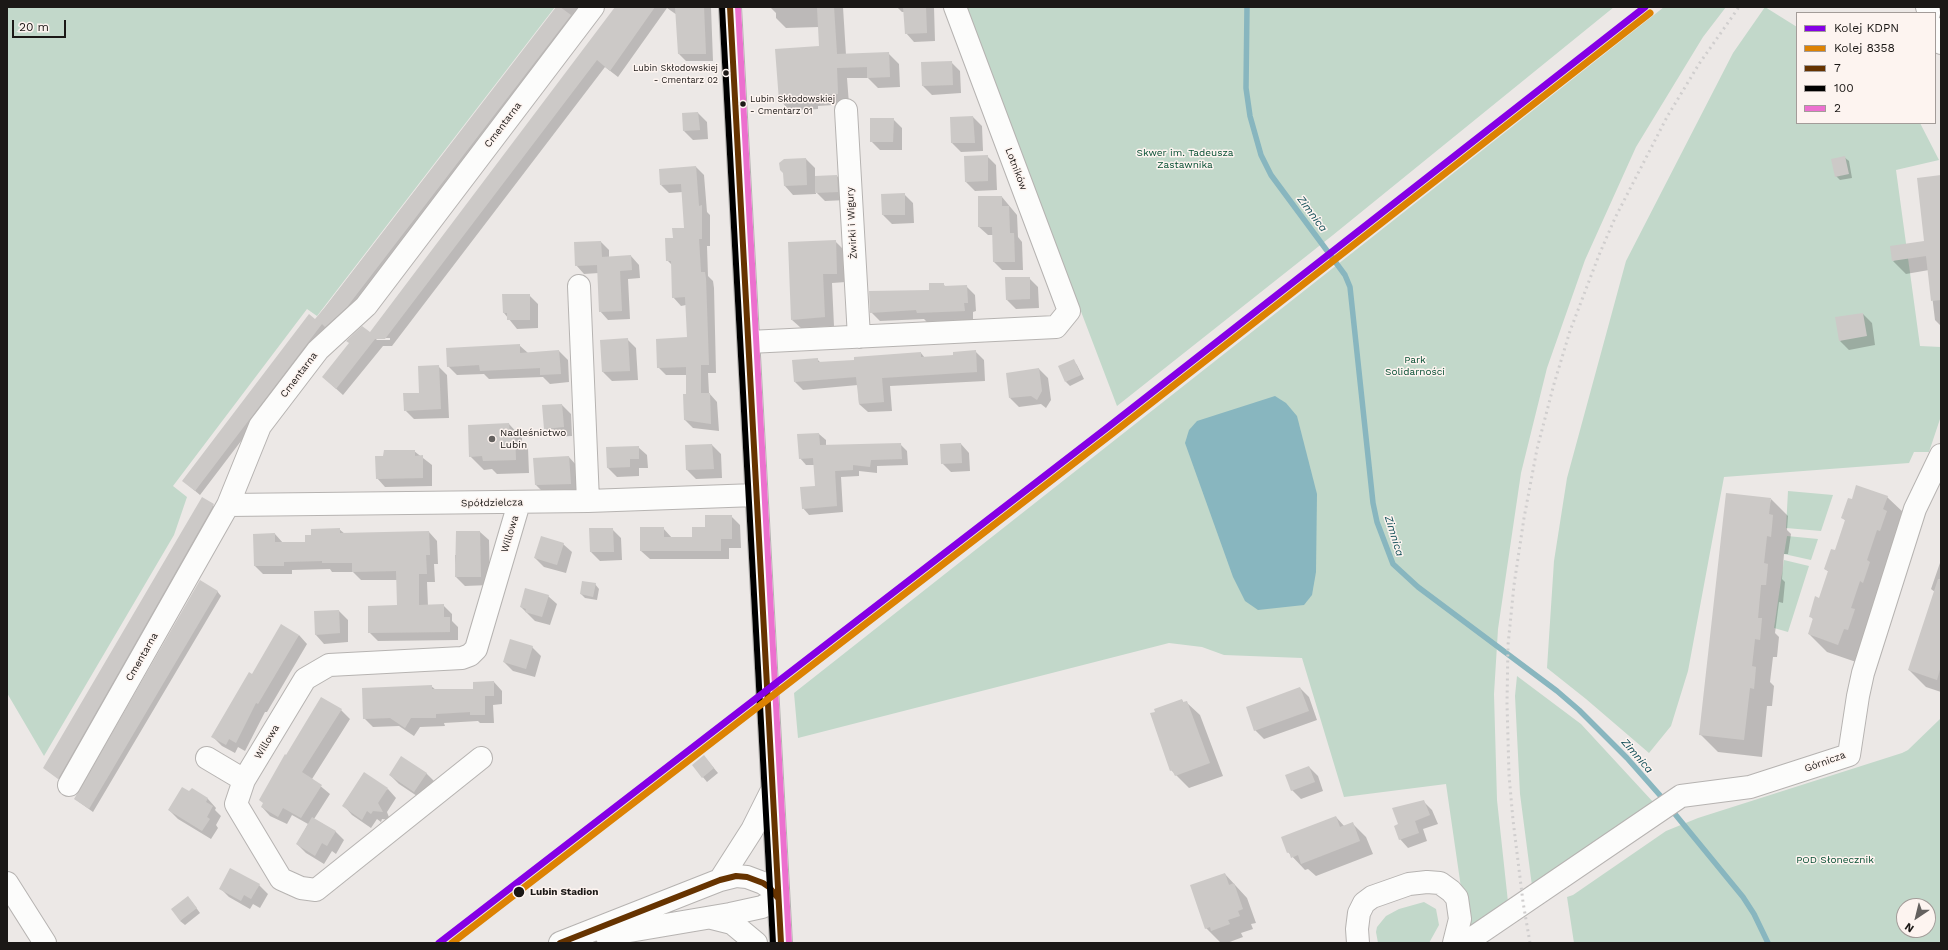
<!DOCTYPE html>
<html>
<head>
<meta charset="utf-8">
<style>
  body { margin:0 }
  #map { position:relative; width:1948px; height:950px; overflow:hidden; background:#ece8e6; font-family:"Work Sans",sans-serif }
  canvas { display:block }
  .frame { position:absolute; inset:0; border:8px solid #1b1816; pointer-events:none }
  .legend { position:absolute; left:1796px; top:12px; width:140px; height:112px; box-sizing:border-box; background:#fdf4f0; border:1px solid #a39c99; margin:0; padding:5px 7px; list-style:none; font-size:12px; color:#1b1816 }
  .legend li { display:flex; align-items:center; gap:8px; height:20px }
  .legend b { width:20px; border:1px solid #a39c99 }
  .north { position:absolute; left:1896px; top:898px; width:40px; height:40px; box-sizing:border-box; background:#fdf4f0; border:1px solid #a39c99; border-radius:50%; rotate:215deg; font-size:11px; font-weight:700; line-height:16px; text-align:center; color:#1b1816 }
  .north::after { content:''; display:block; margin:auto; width:14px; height:18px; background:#64615f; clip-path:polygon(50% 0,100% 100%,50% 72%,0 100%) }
  .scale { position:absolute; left:12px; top:20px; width:54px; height:18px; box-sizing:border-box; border:2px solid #1b1816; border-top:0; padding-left:5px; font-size:12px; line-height:14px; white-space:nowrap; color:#1b1816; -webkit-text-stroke:3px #fdf4f0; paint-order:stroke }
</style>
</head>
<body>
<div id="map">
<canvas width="1948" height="950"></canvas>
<div class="frame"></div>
<ul class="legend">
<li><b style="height:5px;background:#8500e5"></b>Kolej KDPN</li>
<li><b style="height:5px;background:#dd8203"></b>Kolej 8358</li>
<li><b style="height:5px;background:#630"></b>7</li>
<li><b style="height:5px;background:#000"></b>100</li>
<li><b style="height:5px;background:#ec70cf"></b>2</li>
</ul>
<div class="north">N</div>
<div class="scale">20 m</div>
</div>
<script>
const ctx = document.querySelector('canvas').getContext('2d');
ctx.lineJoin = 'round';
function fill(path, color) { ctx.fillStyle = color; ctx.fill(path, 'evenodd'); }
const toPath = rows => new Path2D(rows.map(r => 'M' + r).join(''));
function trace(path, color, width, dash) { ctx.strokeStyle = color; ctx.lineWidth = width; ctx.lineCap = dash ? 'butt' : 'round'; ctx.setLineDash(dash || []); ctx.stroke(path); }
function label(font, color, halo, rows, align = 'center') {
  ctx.font = font + ' "Work Sans",sans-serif'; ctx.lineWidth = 3; ctx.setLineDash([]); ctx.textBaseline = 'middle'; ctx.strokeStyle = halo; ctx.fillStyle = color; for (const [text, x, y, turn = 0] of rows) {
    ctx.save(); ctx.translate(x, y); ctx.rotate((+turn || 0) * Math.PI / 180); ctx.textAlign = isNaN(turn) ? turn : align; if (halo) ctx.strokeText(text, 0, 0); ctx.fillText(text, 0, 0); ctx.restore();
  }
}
const green = toPath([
  [7,7,555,7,317,316,307,309,173,486,187,497,174,535,44,756,7,693],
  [965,7,1614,7,1333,235,1117,406],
  [1664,7,1726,7,1703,37,1636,147,1585,260,1547,368,1521,473,1498,629,1494,694,1497,800,1508,902,1468,936,1446,784,1344,797,1302,658,1224,655,1202,647,1169,643,798,738,794,693],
  [1765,7,1797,27,1797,123,1920,123,1939,160,1896,170,1920,346,1941,347,1941,416,1929,452,1914,452,1909,463,1724,477,1688,671,1671,726,1649,753,1586,699,1547,668,1554,561,1567,478,1626,261,1733,53],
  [1788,491,1833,495,1821,531,1786,528],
  [1787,536,1818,539,1811,560,1784,554],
  [1784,560,1809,566,1788,632,1774,628],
  [1517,676,1581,724,1654,803,1532,886,1520,794,1515,696],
  [1941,718,1941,943,1574,943,1567,897,1573,895,1666,831,1698,818,1902,753,1908,750],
  [1904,906,1928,906,1928,930,1904,930],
  [1424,902,1436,909,1439,925,1429,943,1378,943,1376,932,1377,927,1386,916,1399,909]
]);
const water = toPath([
  [1275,396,1286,403,1297,416,1317,494,1316,572,1312,595,1304,605,1258,610,1245,601,1233,577,1185,443,1189,430,1197,421]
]);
const shadow = toPath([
  [557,7,587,7,351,311,327,328,200,495,188,485],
  [616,7,711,7,713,61,686,61,679,54,677,15,667,8,618,77,605,67,392,346,383,346,343,395,323,377,370,333],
  [378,338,390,338,390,340,376,340],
  [770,7,843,7,846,55,888,53,899,64,900,87,878,88,868,78,847,78,849,104,818,106,818,109,790,111,780,100,821,47,819,27,786,28,776,18,776,13],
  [897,7,934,7,935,41,914,42,906,33,905,12,902,12],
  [951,62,960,71,961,93,932,95,923,86,922,63],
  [698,113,707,122,708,139,693,140,684,131,683,114],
  [973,117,982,126,983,151,961,152,952,143],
  [893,119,902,128,902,150,880,150,871,141],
  [987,156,996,165,997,190,975,191,966,182],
  [1844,157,1849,161,1852,178,1840,180,1836,176],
  [806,159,815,168,815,177,837,176,846,185,847,200,825,201,816,192,816,194,793,195,785,186,784,173],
  [696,167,704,175,707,212,710,215,710,246,707,246,708,276,713,281,714,288,716,373,708,373,709,393,717,402,719,431,693,428,685,420,687,395,687,375,666,375,658,367,688,338,686,305,681,306,673,297,672,265,667,260,674,238,685,229,683,192,669,193,661,185],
  [1941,176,1941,326,1935,320,1929,270,1906,274,1893,261,1925,242],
  [904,194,913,203,914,223,892,224,883,215,882,195],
  [1002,197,1017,215,1018,237,1022,242,1023,270,1002,270,994,262,994,235,988,235,979,227],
  [835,241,844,250,846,282,832,283,834,326,801,328,792,320],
  [601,242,609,250,609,258,631,256,639,265,640,278,628,279,630,319,608,320,600,311,599,273,584,274,576,265],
  [1029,278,1038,287,1039,308,1016,309,1007,300],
  [943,284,946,287,966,286,975,295,976,311,973,312,973,320,927,322,924,319,880,321,871,312,930,291],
  [529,295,538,304,538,328,517,329,504,313],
  [1863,314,1872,323,1875,345,1849,350,1840,341],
  [627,339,636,348,638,380,612,381,603,372,601,341],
  [519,345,528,353,559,351,568,360,569,382,550,384,543,377,489,379,484,374,457,375,448,366],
  [975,351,984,360,985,381,890,386,892,411,868,412,859,404,858,385,803,390,795,382,817,359,821,363,856,361,921,353,925,358,954,356],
  [1073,360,1077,365,1084,379,1070,386,1066,382],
  [438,366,447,375,449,418,414,419,405,410,420,394],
  [1039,369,1048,378,1051,400,1046,408,1041,404,1019,407,1010,398],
  [562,405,571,414,572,436,554,437,545,428],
  [509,424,522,438,522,442,528,448,529,473,497,474,492,469,484,470,470,456],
  [819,434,826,440,826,446,900,444,907,451,908,465,877,466,877,473,859,471,859,476,841,477,843,512,809,515,803,508,816,487,814,465,806,465,800,458],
  [961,444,969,453,970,471,951,472,942,463],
  [712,445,721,454,722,478,696,479,687,470],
  [638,447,647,455,648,468,639,468,639,476,617,477,608,468,607,448],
  [414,451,432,465,432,486,385,487,377,478,384,457],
  [569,457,577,466,579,492,545,494,536,485,535,459],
  [1887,497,1905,514,1856,662,1827,652,1809,634,1814,620,1810,616,1820,599,1829,572,1825,569,1836,551,1846,521,1843,518,1853,500],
  [203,498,218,509,63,782,44,768],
  [1771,499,1788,516,1787,530,1791,534,1788,554,1784,554,1782,579,1785,582,1783,603,1779,602,1775,633,1779,637,1777,657,1773,657,1770,682,1774,686,1772,706,1767,706,1762,757,1718,752,1700,734],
  [731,516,740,525,741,548,729,548,729,559,650,559,641,551,663,528,672,538,693,538,706,528],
  [339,529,345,534,429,532,437,541,438,564,434,564,435,582,427,582,428,606,443,605,452,614,452,621,458,627,458,640,378,641,369,632,398,606,397,580,361,580,353,572,332,572,330,569,292,570,292,574,263,574,255,566,275,534,283,543,306,543,312,536],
  [612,529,621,538,622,560,600,561,591,552],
  [480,532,489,540,490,585,465,586,456,577,455,555,458,555],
  [563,544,572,552,566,573,544,567,535,558],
  [1941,560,1941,692,1926,687,1909,670,1935,592,1931,589],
  [595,584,599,589,597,600,585,598,581,594],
  [217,591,221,596,93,812,75,799],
  [548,596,557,604,550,625,535,621,521,607],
  [339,611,348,620,348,642,324,644,316,635,315,612],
  [299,635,307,644,267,712,265,712,245,751,238,747,235,753,222,746,213,737,253,675],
  [532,647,541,656,535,677,513,671,504,662],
  [494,682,502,691,502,704,493,705,494,723,480,723,478,721,444,723,445,726,420,727,414,736,399,726,373,727,364,718,431,686,436,690,474,690],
  [1300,688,1309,697,1317,720,1264,739,1255,730],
  [1182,700,1184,703,1186,702,1200,715,1223,776,1189,788,1171,770],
  [341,710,350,719,312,779,330,794,314,819,335,831,344,840,336,854,332,851,324,864,306,853,297,844,308,824,292,815,287,824,270,816,262,807,286,756],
  [708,761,718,773,707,782,693,765],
  [1309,767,1318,776,1323,791,1301,799,1292,790],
  [426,773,435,782,423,800,399,784,390,775],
  [192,789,208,799,216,808,215,810,221,816,216,825,218,828,211,839,178,819,169,810],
  [388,789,396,798,387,812,390,820,382,819,381,822,377,819,371,828,352,815,344,806],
  [1423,801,1432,810,1438,824,1423,829,1427,841,1408,848,1400,839,1399,825],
  [1336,817,1345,827,1353,824,1366,837,1373,854,1316,876,1308,869,1305,870,1288,852],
  [1225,874,1247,898,1256,923,1251,924,1253,929,1241,933,1243,937,1227,943,1220,942,1206,928],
  [259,885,268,894,260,908,253,904,250,909,229,897,220,888],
  [192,902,200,913,185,925,180,921],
  [888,942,895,942,897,943,887,943]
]);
const stream = toPath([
  [1247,7,1246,88,1250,116,1261,155,1271,175,1345,275,1350,287,1373,503,1377,522,1393,564,1418,587,1557,691,1579,710,1627,758,1665,801],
  [1670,808,1743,897,1754,914,1768,943]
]);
const building = toPath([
  [556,7,560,7,571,15,347,307,325,327,322,324,195,491,182,481,309,314,315,319,326,306],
  [615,7,655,7,610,71,597,60,385,339,375,339,336,389,322,377,349,343,346,341,362,326,370,332],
  [675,7,704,7,706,54,678,54],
  [817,7,834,7,837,54,889,52,890,77,867,78,867,67,837,68,838,94,807,96,808,99,779,101,775,49,819,46],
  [903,7,926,7,927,33,905,34],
  [952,61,953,85,922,86,921,62],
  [698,112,700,130,683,131,682,113],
  [973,116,975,143,951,143,950,117],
  [870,118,894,118,893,142,870,142],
  [988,155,988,181,965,182,964,156],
  [1845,156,1849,174,1835,177,1831,159],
  [806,158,807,185,784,186,783,173,780,170,779,163,784,159],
  [696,166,699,206,702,205,702,239,699,239,701,272,705,272,706,279,709,365,701,365,701,393,710,393,711,424,684,420,683,394,686,394,686,367,657,368,656,339,687,337,685,297,672,298,671,261,666,261,665,238,673,238,672,228,684,228,681,184,660,185,659,169],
  [837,175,838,192,815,193,815,176],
  [1941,175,1941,300,1931,301,1926,256,1892,261,1890,246,1924,241,1917,178],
  [905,193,905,215,882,215,881,194],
  [978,196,1002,196,1002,206,1009,206,1010,233,1014,233,1015,262,993,262,992,227,978,227],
  [836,240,837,274,823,274,825,317,791,320,788,242],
  [601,241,602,257,631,255,632,270,620,271,622,311,599,312,597,265,575,266,574,242],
  [1005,277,1030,277,1030,299,1006,300],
  [929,283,944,283,944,286,967,285,968,303,964,303,965,311,917,313,916,310,870,313,869,291,929,290],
  [502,294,530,294,530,320,507,320,507,313,503,313],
  [1863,313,1867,336,1839,341,1835,317],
  [628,338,630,371,602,372,600,340],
  [520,344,520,353,559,350,561,374,540,375,540,368,480,371,479,365,447,367,446,348],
  [976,350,977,372,882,378,884,402,859,404,856,377,794,382,792,360,818,358,818,362,854,360,854,357,921,352,921,357,953,355,953,352],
  [1074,359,1081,375,1065,382,1058,366],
  [439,365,441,409,404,411,403,393,419,393,418,366],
  [1039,368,1042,391,1037,400,1031,396,1009,398,1006,373],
  [562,404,564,427,544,429,542,405],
  [509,423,510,434,515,433,516,460,483,461,482,456,469,457,468,425],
  [819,433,820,445,901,443,902,459,871,460,870,467,853,465,853,470,835,471,837,506,802,509,800,487,815,486,813,458,799,459,797,434],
  [961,443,962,463,941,464,940,444],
  [712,444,714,469,686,470,685,445],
  [639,446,639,459,630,459,630,467,607,468,606,447],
  [384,450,415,450,415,456,423,455,423,478,376,479,375,456,383,456],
  [569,456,571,484,535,485,533,458],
  [1856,485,1888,496,1883,509,1887,511,1880,531,1877,530,1867,560,1870,562,1863,583,1860,581,1851,608,1855,609,1848,630,1844,629,1838,645,1808,634,1813,618,1809,617,1815,596,1819,598,1828,571,1824,569,1831,549,1835,550,1845,520,1841,518,1848,498,1852,499],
  [1726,493,1771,498,1769,514,1773,515,1771,537,1767,536,1764,563,1768,564,1766,585,1761,585,1758,618,1762,618,1760,640,1755,639,1752,666,1756,667,1754,689,1750,688,1744,740,1699,735],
  [202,497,214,504,58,779,43,768],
  [705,515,732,515,732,539,721,539,721,551,640,551,640,527,664,527,664,537,692,537,692,527,705,527],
  [340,528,340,533,429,531,430,555,426,555,427,574,419,574,419,605,444,604,444,617,450,617,450,632,368,633,368,606,397,605,396,571,352,572,352,563,322,563,322,561,284,562,284,566,254,566,253,534,275,533,275,542,305,542,305,535,311,535,311,529],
  [589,528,613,528,614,552,590,552],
  [456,531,480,531,481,577,455,577],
  [541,536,564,543,557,565,534,558],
  [1938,579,1941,579,1941,666,1937,680,1908,670],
  [200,580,218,591,89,809,74,799],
  [582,581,596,583,593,597,580,594],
  [525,588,549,595,542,617,525,612,526,609,520,607],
  [339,610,340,633,315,635,314,611],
  [281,624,299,635,258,704,256,703,236,743,229,739,226,745,211,737,249,672,252,674],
  [510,639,533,646,526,669,503,662],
  [494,681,494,696,485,696,485,715,470,715,470,712,436,714,436,718,411,718,405,728,390,718,363,719,362,688,432,685,432,689,473,689,473,682],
  [1300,687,1309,711,1254,731,1246,707],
  [321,697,342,709,302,772,322,785,301,818,283,808,278,817,261,807,263,803,259,800,285,754,286,755],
  [1182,699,1183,702,1187,701,1210,763,1175,776,1172,770,1170,771,1150,713,1155,712,1154,709],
  [704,755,714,768,702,778,692,765],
  [401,756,427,773,414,792,389,775],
  [1309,766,1315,782,1291,791,1285,775],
  [364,772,388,788,378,803,383,812,373,811,371,814,367,811,362,820,342,806],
  [182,787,189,791,192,788,208,798,206,802,213,806,207,817,210,819,202,831,168,810],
  [1424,800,1430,815,1415,821,1419,833,1399,840,1394,826,1398,824,1392,808],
  [1336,816,1340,827,1353,822,1360,841,1301,864,1298,855,1291,858,1289,852,1287,853,1281,837],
  [312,817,336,831,327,846,322,843,315,856,296,844],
  [230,868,260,884,251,899,244,895,241,901,219,889],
  [1225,873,1229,885,1234,883,1243,909,1238,911,1240,916,1228,920,1230,924,1211,931,1210,927,1205,929,1190,885],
  [188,896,197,908,180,921,171,909]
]);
const minor = toPath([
  [730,7,781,943],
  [846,110,859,337],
  [579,286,588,501],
  [749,342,1056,327,1069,311,955,7],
  [228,505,588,501,756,495],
  [207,758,244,780],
  [481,758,316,890,301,888,281,879,236,804,244,780,305,679,329,665,462,658,470,655,476,649,519,503],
  [69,785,228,505,260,426,318,350,366,306,593,7],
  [720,880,752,830,771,792],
  [712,918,732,923,756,943],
  [606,935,730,914,762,907,778,898],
  [560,943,720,880,736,876,747,877,763,883,769,887,778,898],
  [1358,943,1357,929,1359,913,1364,903,1372,897,1409,884,1427,882,1440,883,1451,891,1457,898,1460,919,1454,943],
  [1465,943,1681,796,1750,787,1849,755,1858,696,1863,673,1915,509,1941,455]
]);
const major = toPath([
  [1927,7,1929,13],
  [1935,28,1941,43],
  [7,883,45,943]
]);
const rail = toPath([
  [1530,943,1523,902,1513,820,1509,775,1507,703,1508,645,1514,585,1524,518,1537,449,1554,384,1570,331,1599,255,1615,218,1667,117,1699,64,1739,7]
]);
const bus1 = toPath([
  [730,7,781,943],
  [560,943,720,880,736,876,747,877,763,883,769,887,778,898]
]);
const bus2 = toPath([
  [722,7,773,943]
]);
const bus3 = toPath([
  [738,7,789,943]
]);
const rail1 = toPath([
  [439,943,1108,427,1645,7]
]);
const rail2 = toPath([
  [452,943,1113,433,1650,13]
]);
const markers = [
  [726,73,3.5,"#1b1816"],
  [743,104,3.5,"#1b1816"],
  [492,439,4,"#64615f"],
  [519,892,6,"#1b1816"]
];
const busNames = [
  ["Lubin Skłodowskiej",718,68],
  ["- Cmentarz 02",718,80],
  ["Lubin Skłodowskiej",750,99,"left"],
  ["- Cmentarz 01",750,111,"left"]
];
const streetNames = [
  ["Cmentarna",503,125,-53],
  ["Lotników",1016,169,69],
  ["Żwirki i Wigury",852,223,-93],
  ["Cmentarna",299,375,-53],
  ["Spółdzielcza",492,503,-1],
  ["Willowa",510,534,-73],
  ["Cmentarna",142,657,-60],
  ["Willowa",267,742,-59],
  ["Górnicza",1825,762,-20]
];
const parkNames = [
  ["Skwer im. Tadeusza",1185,153],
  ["Zastawnika",1185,165],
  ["Park",1415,360],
  ["Solidarności",1415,372],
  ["POD Słonecznik",1835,860]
];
const poiNames = [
  ["Nadleśnictwo",500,433],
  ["Lubin",500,445]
];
const stopNames = [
  ["Lubin Stadion",530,892]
];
const waterNames = [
  ["Zimnica",1312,214,53],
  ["Zimnica",1394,536,73],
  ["Zimnica",1637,756,49]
];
fill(green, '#c2d8ca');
fill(water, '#88b6bf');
fill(shadow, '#0003');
trace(stream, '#88b6bf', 5.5);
fill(building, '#ccc9c7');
trace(minor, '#b6b3b1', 24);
trace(major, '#b6b3b1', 24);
trace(minor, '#fcfcfb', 22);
trace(major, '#fcfcfb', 22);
trace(rail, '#d0cece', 3, [2, 4]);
trace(bus1, '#630', 6);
trace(bus2, '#000', 6);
trace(bus3, '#ec70cf', 6);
trace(rail1, '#8500e5', 7);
trace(rail2, '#dd8203', 7);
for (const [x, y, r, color] of markers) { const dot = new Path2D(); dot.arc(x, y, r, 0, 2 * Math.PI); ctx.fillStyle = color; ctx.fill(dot); trace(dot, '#fdf4f0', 1.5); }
label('9px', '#1b1816', '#fdf4f0', busNames, 'right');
label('10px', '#1b1816', '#fdf4f0', streetNames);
label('10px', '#044d31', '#fdf4f0', parkNames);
label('10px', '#1b1816', '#fdf4f0', poiNames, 'left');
label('bold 10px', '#1b1816', '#fdf4f0', stopNames, 'left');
label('italic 11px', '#104d57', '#fdf4f0', waterNames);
</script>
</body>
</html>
